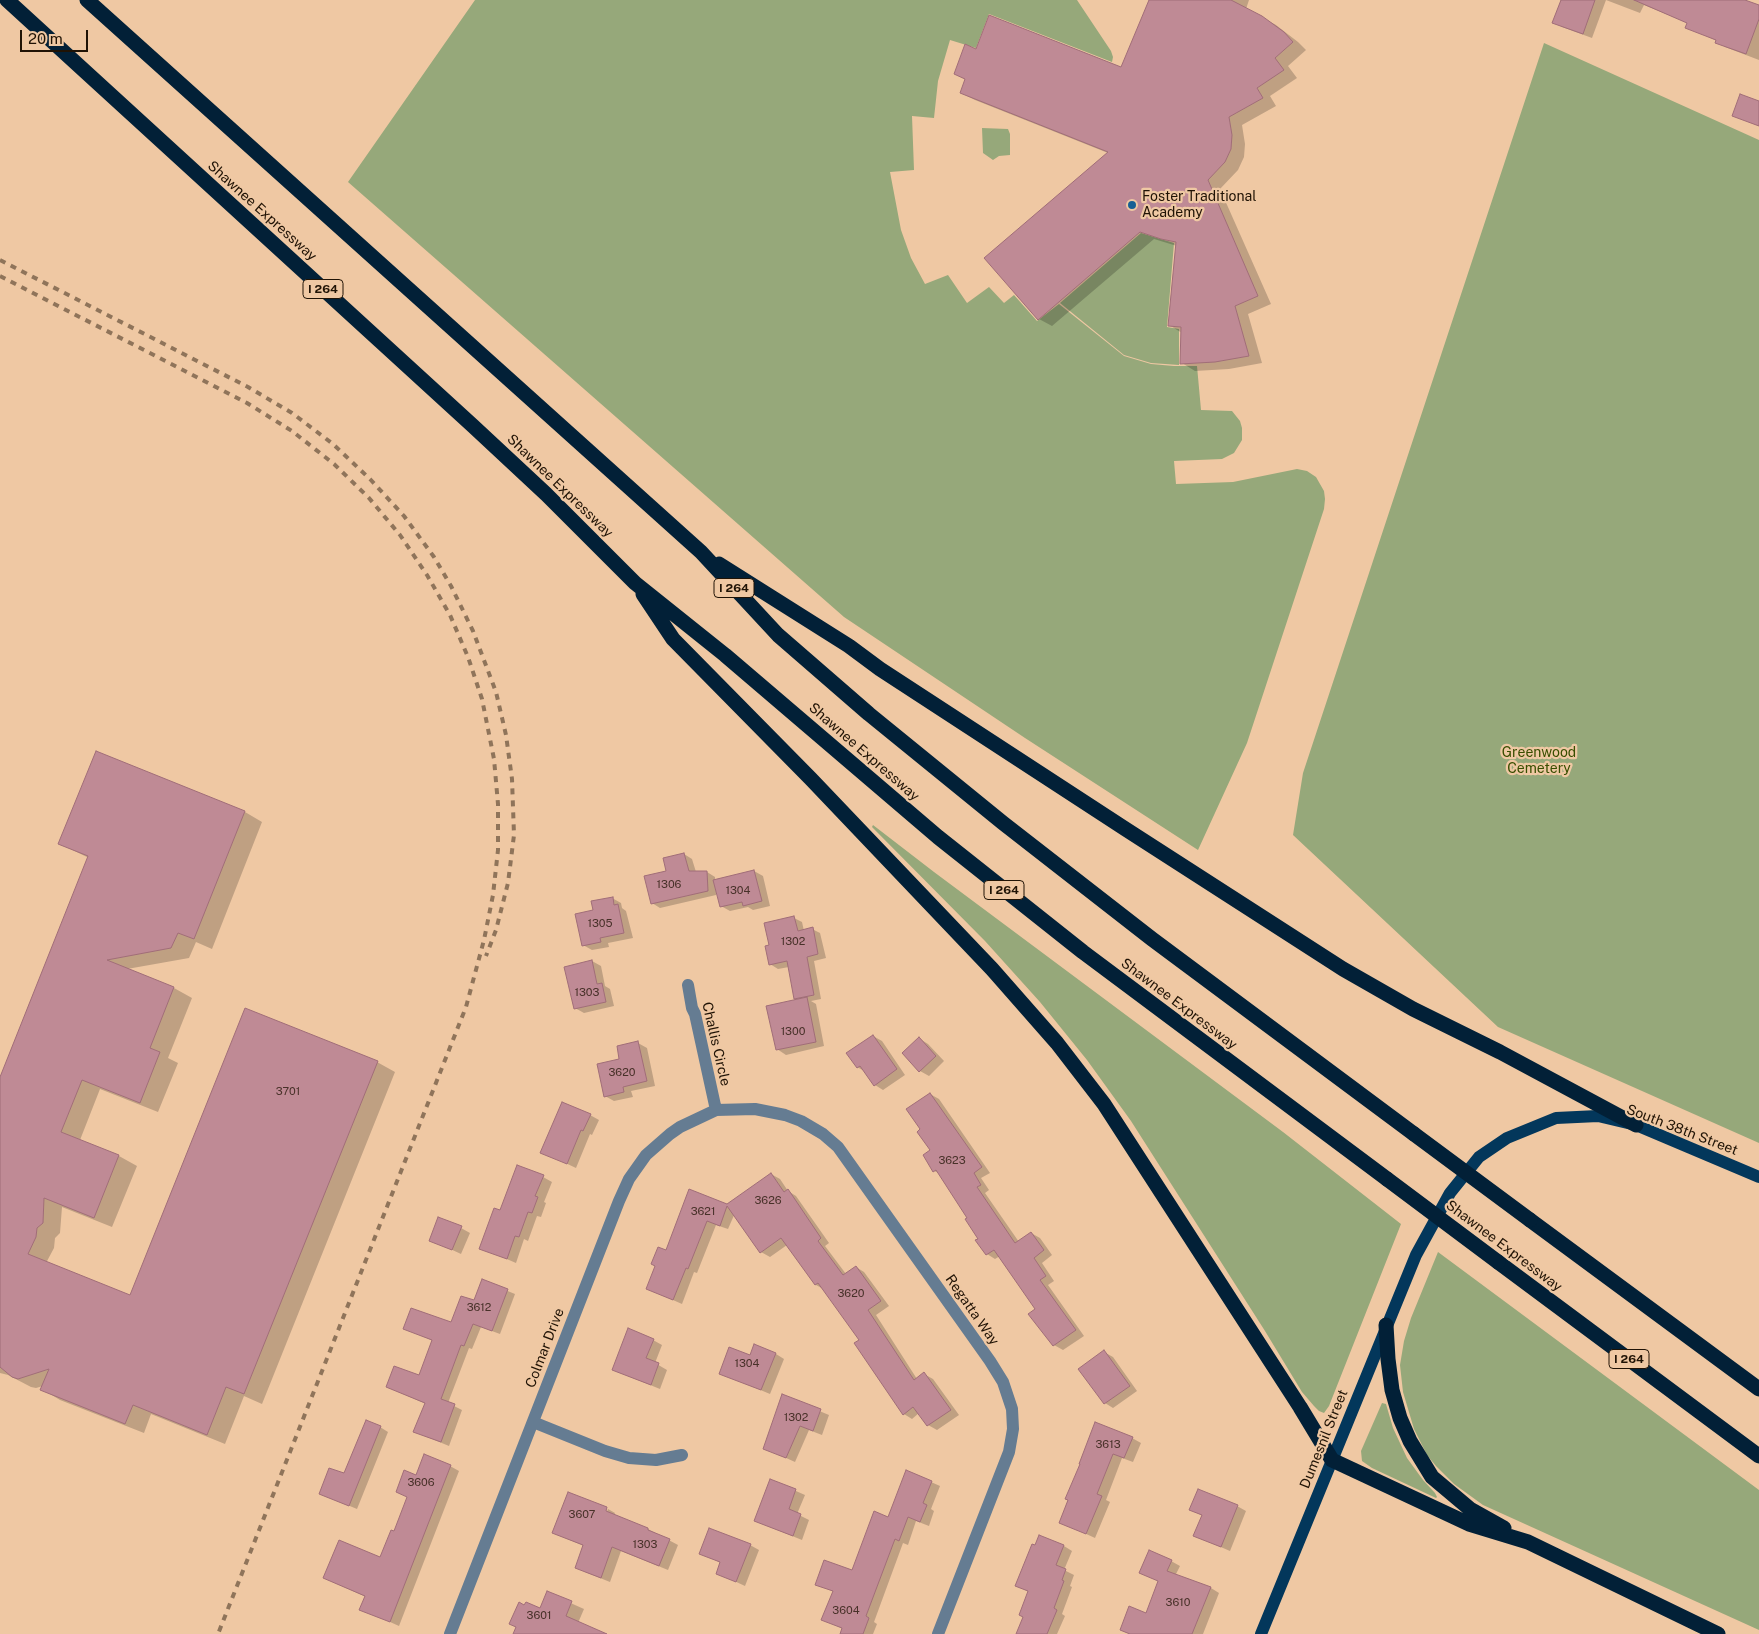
<!DOCTYPE html>
<html>
<head>
<meta charset="utf-8">
<style>
  body { margin:0 }
  #map { position:relative; width:1759px; height:1634px; overflow:hidden; background:#efc8a3; font-family:"Public Sans",sans-serif }
  canvas { display:block }
  .scale { position:absolute; left:20px; top:30px; width:68px; height:22px; box-sizing:border-box; border:2px solid #201305; border-top:0; padding-left:6px; font-size:15px; line-height:18px; white-space:nowrap; color:#201305; -webkit-text-stroke:4px #efc8a3; paint-order:stroke }
</style>
</head>
<body>
<div id="map">
<canvas width="1759" height="1634"></canvas>
<div class="scale">20 m</div>
</div>
<script>
const ctx = document.querySelector('canvas').getContext('2d');
ctx.lineJoin = 'round';
function fill(path, color) { ctx.fillStyle = color; ctx.fill(path, 'evenodd'); }
const toPath = rows => new Path2D(rows.map(r => 'M' + r).join(''));
function trace(path, color, width, dash) { ctx.strokeStyle = color; ctx.lineWidth = width; ctx.lineCap = dash ? 'butt' : 'round'; ctx.setLineDash(dash || []); ctx.stroke(path); }
function label(font, color, halo, rows, align = 'center') {
  ctx.font = font + ' "Public Sans",sans-serif'; ctx.lineWidth = 4.5; ctx.setLineDash([]); ctx.textBaseline = 'middle'; ctx.strokeStyle = halo; ctx.fillStyle = color; for (const [text, x, y, turn = 0] of rows) {
    ctx.save(); ctx.translate(x, y); ctx.rotate((+turn || 0) * Math.PI / 180); ctx.textAlign = isNaN(turn) ? turn : align; if (halo) ctx.strokeText(text, 0, 0); ctx.fillText(text, 0, 0); ctx.restore();
  }
}
const green = toPath([
  [475,0,1077,0,1111,51,1113,57,1112,62,989,14,976,48,950,40,938,81,934,118,912,116,914,170,890,172,901,230,911,258,925,284,948,275,967,303,989,287,1004,303,1014,295,1037,321,1059,304,1124,356,1151,364,1174,366,1197,366,1201,410,1232,411,1240,421,1242,428,1242,440,1234,453,1222,459,1174,461,1176,484,1233,482,1297,469,1307,471,1316,477,1324,491,1325,499,1324,509,1247,743,1198,850,1025,738,844,617,348,182],
  [1544,43,1759,140,1759,1143,1498,1027,1293,835,1303,773],
  [982,128,1008,129,1010,134,1010,155,999,156,993,160,983,153],
  [1141,233,1174,243,1167,327,1179,329,1179,365,1151,363,1124,355,1060,303],
  [873,825,934,872,1283,1132,1401,1224,1329,1406,1324,1413,1319,1411,1314,1406,1302,1392,1265,1331,1131,1121,1087,1060,1040,1002,985,941,872,827],
  [1438,1252,1759,1490,1759,1630,1483,1505,1454,1484,1436,1466,1427,1455,1414,1429,1403,1392,1400,1365,1404,1341,1411,1318],
  [1382,1403,1386,1404,1393,1428,1407,1458,1423,1480,1435,1493,1437,1497,1436,1498,1372,1468,1362,1461,1361,1451]
]);
const shadow = toPath([
  [1150,0,1249,0,1246,9,1276,25,1298,42,1306,50,1288,66,1297,78,1270,96,1276,106,1242,125,1245,144,1244,157,1238,170,1220,189,1271,304,1248,314,1262,363,1229,369,1195,371,1182,363,1182,333,1169,325,1177,246,1154,239,1052,326,1039,319,1108,153,975,100,961,93,966,80,955,74,977,50,1122,68],
  [1561,0,1746,0,1748,2,1759,6,1759,60,1725,47,1717,41,1686,27,1688,23,1644,5,1640,13,1606,0,1592,38,1562,27,1553,22],
  [245,812,262,822,212,949,196,942,189,958,127,969,174,988,192,998,168,1058,178,1063,158,1112,100,1089,80,1140,119,1156,137,1166,112,1227,62,1207,60,1233,55,1238,54,1248,46,1263,131,1297,377,1062,395,1072,262,1404,244,1396,225,1444,151,1414,144,1433,60,1400,42,1389,43,1386,36,1388,31,1387,8,1375,0,1373,0,1080,89,858,60,844],
  [684,854,692,859,696,872,707,872,715,877,715,881,754,871,763,876,770,906,753,910,748,907,730,911,721,906,716,889,716,895,660,908,652,903,668,872],
  [612,898,621,903,622,908,626,911,633,938,608,943,609,947,592,950,583,945,595,911],
  [794,918,802,922,804,931,812,929,820,933,826,958,814,961,821,999,811,1001,816,1004,824,1046,786,1055,777,1049,799,1000,795,998,789,967,778,969,770,964,770,946],
  [592,961,601,966,605,986,610,989,614,1006,584,1013,575,1008],
  [873,1036,882,1041,905,1075,883,1090,875,1085,866,1072,857,1067],
  [920,1039,928,1044,944,1061,929,1076,920,1071],
  [638,1043,647,1048,655,1086,631,1091,633,1097,614,1101,605,1096,621,1060],
  [930,1094,939,1099,990,1173,981,1178,989,1190,985,1193,1019,1242,1031,1233,1040,1238,1052,1255,1042,1263,1054,1281,1048,1285,1084,1336,1063,1350,1054,1345,1037,1309,1000,1256,995,1259,987,1254,969,1218,941,1174,934,1171,932,1151,922,1129],
  [590,1115,599,1120,592,1135,590,1134,576,1168,542,1152],
  [771,1174,780,1179,788,1191,796,1196,829,1243,825,1246,846,1274,856,1267,864,1272,889,1306,876,1315,917,1379,924,1374,933,1379,959,1415,937,1430,928,1425,919,1413,912,1419,904,1414,861,1340,825,1290,816,1285,787,1245,770,1257,761,1252,735,1213,728,1229,716,1225,697,1273,694,1272,682,1304,648,1289,667,1251,727,1205],
  [543,1177,552,1182,544,1202,546,1203,541,1217,537,1216,528,1241,524,1239,516,1263,481,1248,501,1211],
  [461,1228,470,1233,461,1254,431,1240],
  [483,1281,515,1294,500,1334,481,1327,472,1349,469,1348,448,1403,462,1410,449,1446,415,1432,426,1404,387,1387,419,1377,433,1341,405,1328,451,1324,475,1302],
  [653,1340,662,1345,655,1363,667,1370,660,1389,613,1370],
  [1104,1352,1113,1357,1137,1391,1113,1408,1105,1403],
  [776,1354,784,1359,770,1394,720,1373,750,1356],
  [783,1396,829,1415,822,1435,809,1430,795,1462,764,1448],
  [380,1427,388,1432,357,1509,328,1497],
  [1132,1438,1141,1443,1133,1462,1122,1458,1106,1500,1110,1502,1095,1538,1060,1522,1081,1464],
  [450,1466,459,1471,399,1626,361,1609,366,1597,324,1578,381,1559,395,1532,417,1476],
  [771,1480,805,1495,797,1514,809,1520,802,1540,755,1521],
  [931,1482,940,1486,931,1509,934,1511,929,1526,916,1521,908,1545,903,1543,874,1622,877,1624,873,1634,841,1634,843,1629,823,1619,834,1592,816,1584,853,1572,889,1518],
  [1237,1506,1246,1511,1230,1551,1195,1536,1203,1516,1191,1510],
  [608,1509,615,1513,614,1516,648,1529,678,1545,668,1570,621,1551,610,1582,585,1572,577,1567,584,1546,553,1533,605,1517],
  [750,1545,759,1550,745,1586,717,1573,721,1563,700,1553],
  [1064,1546,1072,1551,1064,1570,1074,1575,1070,1586,1072,1587,1062,1614,1065,1616,1057,1634,1017,1634,1024,1617,1029,1592,1017,1586],
  [1171,1561,1180,1566,1175,1576,1211,1588,1219,1593,1203,1634,1129,1634,1121,1630,1147,1615],
  [548,1593,584,1609,578,1623,604,1634,514,1634,517,1628,511,1624,541,1610]
]);
const building = toPath([
  [1149,0,1231,0,1262,16,1284,32,1293,42,1275,58,1284,70,1257,88,1263,98,1229,117,1232,135,1231,149,1225,162,1208,180,1258,296,1235,306,1249,356,1215,362,1180,364,1181,327,1168,326,1176,242,1161,239,1140,232,1038,320,984,258,1108,152,960,93,965,79,954,74,965,44,976,49,989,15,1121,67,1149,0],
  [1561,0,1595,0,1583,34,1552,23,1561,0],
  [1634,0,1745,0,1759,5,1759,19,1746,54,1715,43,1716,40,1685,28,1687,23,1634,0],
  [1740,94,1759,101,1759,126,1732,116,1740,94],
  [96,751,245,811,194,939,178,933,171,948,107,960,174,987,150,1048,160,1052,140,1103,82,1080,61,1132,119,1155,94,1218,44,1198,43,1223,37,1228,36,1237,28,1254,130,1295,245,1008,378,1061,244,1394,226,1387,207,1435,133,1405,125,1424,40,1390,49,1369,18,1379,12,1377,0,1367,0,1077,88,856,58,844,96,751],
  [684,853,689,871,707,871,708,891,651,904,644,876,666,871,663,858,684,853],
  [754,870,762,901,743,906,742,902,720,907,713,880,754,870],
  [613,897,614,905,618,904,624,933,600,938,601,942,582,946,575,914,593,910,591,901,613,897],
  [794,916,798,931,813,927,818,954,807,957,814,995,794,999,787,961,769,965,765,946,769,945,764,923,794,916],
  [592,960,597,984,602,983,606,1002,574,1009,564,967,592,960],
  [807,997,816,1042,776,1050,766,1006,807,997],
  [873,1035,897,1069,874,1086,860,1066,857,1068,846,1053,873,1035],
  [919,1037,936,1056,919,1072,902,1053,919,1037],
  [638,1041,647,1081,623,1087,624,1092,604,1097,597,1064,619,1059,617,1046,638,1041],
  [930,1093,982,1167,974,1173,981,1185,977,1187,1015,1243,1031,1232,1044,1250,1034,1258,1046,1276,1040,1280,1076,1330,1053,1346,1028,1314,1035,1309,994,1250,986,1255,975,1240,978,1239,965,1219,967,1218,936,1170,933,1172,923,1155,930,1150,917,1132,920,1129,906,1109,930,1093],
  [562,1102,591,1114,583,1131,581,1130,567,1164,540,1153,562,1102],
  [517,1165,544,1175,535,1196,538,1197,532,1213,528,1212,519,1237,515,1236,507,1259,479,1249,494,1208,500,1210,517,1165],
  [771,1173,784,1192,788,1189,821,1238,818,1241,843,1275,856,1266,881,1301,868,1310,914,1380,924,1372,951,1410,927,1426,913,1407,903,1415,854,1343,859,1340,818,1283,815,1285,781,1238,760,1253,727,1206,720,1226,707,1221,688,1269,686,1268,673,1300,646,1289,655,1266,651,1264,658,1247,666,1250,689,1189,727,1204,771,1173],
  [438,1217,462,1226,452,1250,429,1241,438,1217],
  [482,1279,508,1289,492,1331,473,1324,464,1346,461,1345,441,1399,455,1404,441,1442,413,1432,425,1403,386,1387,394,1366,419,1375,432,1340,403,1329,411,1308,451,1322,461,1296,474,1300,482,1279],
  [628,1328,654,1339,646,1358,659,1363,651,1385,612,1370,628,1328],
  [754,1344,776,1353,761,1390,719,1374,729,1347,750,1355,754,1344],
  [1104,1350,1130,1386,1104,1404,1078,1369,1104,1350],
  [782,1394,821,1409,813,1431,800,1426,786,1458,763,1449,782,1394],
  [366,1420,381,1426,349,1506,319,1494,329,1468,344,1473,366,1420],
  [1095,1422,1133,1437,1124,1458,1113,1454,1097,1494,1102,1496,1086,1534,1059,1523,1068,1500,1065,1499,1080,1464,1079,1464,1095,1422],
  [424,1454,451,1465,390,1622,359,1610,365,1596,323,1578,339,1540,380,1557,391,1530,394,1531,407,1497,396,1492,404,1470,416,1475,424,1454],
  [906,1470,932,1481,923,1503,927,1505,920,1522,908,1517,899,1541,895,1539,866,1616,869,1618,863,1634,840,1634,842,1628,821,1620,833,1591,815,1585,824,1560,852,1570,874,1511,888,1517,906,1470],
  [770,1479,796,1489,789,1509,801,1514,793,1536,754,1521,770,1479],
  [1198,1489,1238,1505,1221,1547,1193,1536,1202,1515,1189,1510,1198,1489],
  [568,1492,607,1507,606,1511,648,1528,648,1530,670,1539,659,1566,612,1547,601,1578,575,1568,583,1545,552,1533,568,1492],
  [709,1528,751,1544,736,1582,716,1574,720,1562,699,1554,709,1528],
  [1039,1535,1064,1545,1056,1565,1066,1569,1062,1580,1064,1581,1054,1608,1057,1610,1047,1634,1016,1634,1023,1617,1019,1615,1028,1591,1015,1586,1032,1544,1035,1545,1039,1535],
  [1149,1550,1172,1560,1167,1571,1211,1587,1192,1634,1130,1634,1120,1630,1129,1606,1146,1613,1158,1581,1139,1573,1149,1550],
  [547,1591,572,1601,566,1616,607,1634,513,1634,516,1627,509,1624,519,1602,524,1605,526,1602,540,1608,547,1591]
]);
const minor = toPath([
  [688,985,692,1008,695,1014,716,1110],
  [533,1422,605,1451,629,1458,656,1460,682,1455],
  [450,1634,619,1201,629,1179,646,1155,670,1134,680,1127,716,1110,755,1109,785,1115,801,1121,823,1134,838,1147,990,1361,1003,1382,1012,1409,1013,1429,1009,1452,938,1634]
]);
const major = toPath([
  [1261,1634,1416,1255,1450,1193,1479,1157,1507,1138,1556,1118,1598,1116,1636,1125,1759,1177]
]);
const highway = toPath([
  [7,0,473,426,546,494,635,583,725,655,938,837,1083,952,1387,1179],
  [87,0,701,552,778,635,869,714,1003,823,1152,939,1414,1134],
  [719,564,849,646,880,669,1127,830,1343,969,1413,1009,1500,1052,1636,1125],
  [643,594,673,639,811,779,992,969,1057,1043,1104,1104,1300,1407,1332,1460,1469,1524,1528,1542,1718,1634],
  [1530,1220,1759,1389],
  [1498,1262,1759,1456],
  [1386,1325,1388,1359,1392,1390,1400,1418,1410,1441,1432,1477,1470,1509,1504,1528]
]);
const rail = toPath([
  [0,260,248,387,292,413,333,444,370,479,404,516,434,557,451,586,473,631,496,692,506,735,512,779,514,835,508,883,496,930,486,956],
  [0,276,247,403,292,431,334,464,369,498,400,535,427,575,450,615,468,657,482,699,494,759,498,804,498,850,493,895,484,940,466,1007,218,1634]
]);
const highwayBridge = toPath([
  [1414,1134,1530,1220],
  [1387,1179,1498,1262]
]);
const markers = [
  [1132,205,5,"#186094"]
];
const numberNames = [
  ["1306",669,885],
  ["1304",738,891],
  ["1305",600,924],
  ["1302",793,942],
  ["1303",587,993],
  ["1300",793,1032],
  ["3620",622,1073],
  ["3701",288,1092],
  ["3623",952,1161],
  ["3626",768,1201],
  ["3621",703,1212],
  ["3620",851,1294],
  ["3612",479,1308],
  ["1304",747,1364],
  ["1302",796,1418],
  ["3613",1108,1445],
  ["3606",421,1483],
  ["3607",582,1515],
  ["1303",645,1545],
  ["3610",1178,1603],
  ["3604",846,1611],
  ["3601",539,1616]
];
const shields = [
  [323,289,40],
  [734,588,40],
  [1004,890,40],
  [1629,1359,40]
];
const shieldNames = [
  ["I 264",323,289],
  ["I 264",734,588],
  ["I 264",1004,890],
  ["I 264",1629,1359]
];
const poiNames = [
  ["Foster Traditional",1142,197],
  ["Academy",1142,213]
];
const streetNames = [
  ["Shawnee Expressway",262,211,42],
  ["Shawnee Expressway",560,486,44],
  ["Shawnee Expressway",864,752,41],
  ["Shawnee Expressway",1179,1004,37],
  ["Challis Circle",716,1044,77],
  ["South 38th Street",1682,1130,21],
  ["Shawnee Expressway",1504,1246,37],
  ["Regatta Way",972,1310,55],
  ["Colmar Drive",545,1348,-69],
  ["Dumesnil Street",1324,1439,-68]
];
const parkNames = [
  ["Greenwood",1539,753],
  ["Cemetery",1539,769]
];
fill(green, '#96a87a');
fill(shadow, '#0003');
fill(building, '#bf8a95');
trace(building, '#a06d78', 1);
trace(minor, '#657c92', 12);
trace(major, '#03375b', 12);
trace(highway, '#022037', 15);
trace(rail, '#8f745a', 4, [6, 6]);
trace(highwayBridge, '#022037', 15);
for (const [x, y, r, color] of markers) { const dot = new Path2D(); dot.arc(x, y, r, 0, 2 * Math.PI); ctx.fillStyle = color; ctx.fill(dot); trace(dot, '#efc8a3', 2); }
label('11px', '#483129', null, numberNames);
for (const [x, y, w] of shields) { const box = new Path2D(); box.roundRect(x - w / 2, y - 9.5, w, 19, 4); ctx.fillStyle = '#efc8a3'; ctx.fill(box); trace(box, '#201305', 1); }
label('bold 12px', '#201305', null, shieldNames);
label('14px', '#201305', '#efc8a3', poiNames, 'left');
label('14px', '#201305', '#efc8a3', streetNames);
label('14px', '#384e00', '#efc8a3', parkNames);
</script>
</body>
</html>
